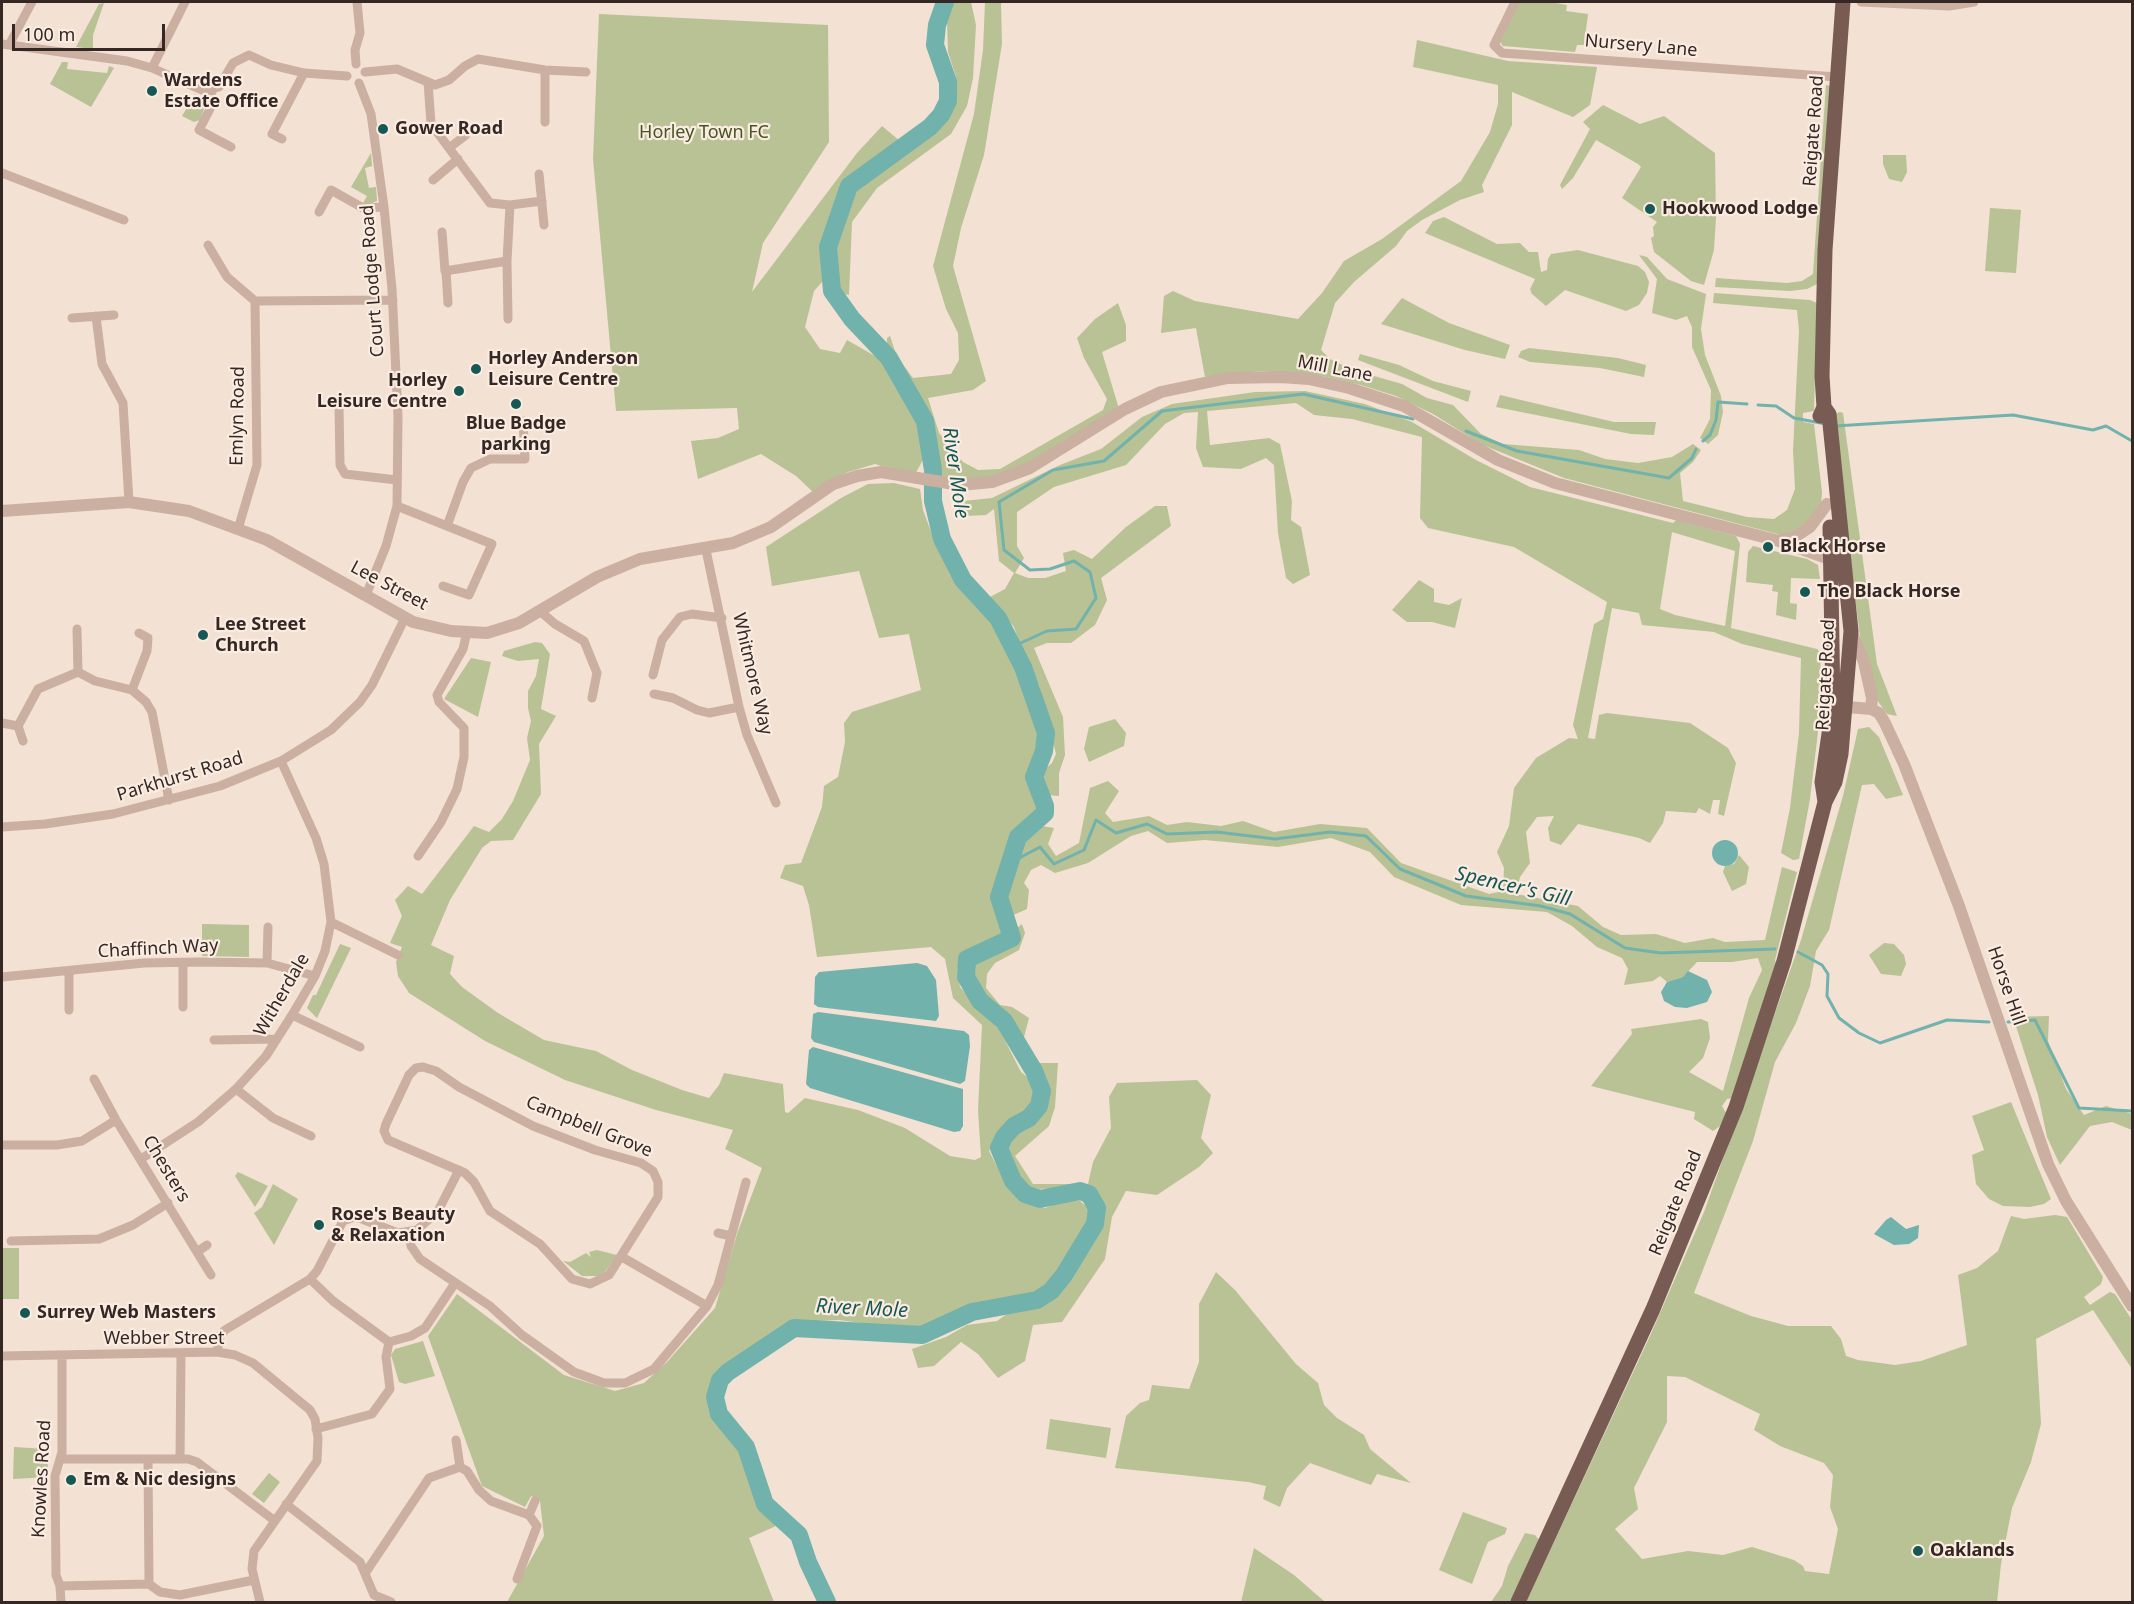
<!DOCTYPE html>
<html>
<head>
<meta charset="utf-8">
<style>
  body { margin:0 }
  #map { position:relative; width:2134px; height:1604px; overflow:hidden; background:#f3e1d4; font-family:"Noto Sans",sans-serif }
  canvas { display:block }
  .frame { position:absolute; inset:0; border:3px solid #342724; pointer-events:none }
  .scale { position:absolute; left:12px; top:24px; width:153px; height:27px; box-sizing:border-box; border:3px solid #342724; border-top:0; padding-left:8px; font-size:18px; line-height:21px; white-space:nowrap; color:#342724; -webkit-text-stroke:4px #faece1; paint-order:stroke }
</style>
</head>
<body>
<div id="map">
<canvas width="2134" height="1604"></canvas>
<div class="frame"></div>
<div class="scale">100 m</div>
</div>
<script>
const ctx = document.querySelector('canvas').getContext('2d');
ctx.lineJoin = 'round';
function fill(path, color) { ctx.fillStyle = color; ctx.fill(path, 'evenodd'); }
const toPath = rows => new Path2D(rows.map(r => 'M' + r).join(''));
function trace(path, color, width, dash) { ctx.strokeStyle = color; ctx.lineWidth = width; ctx.lineCap = dash ? 'butt' : 'round'; ctx.setLineDash(dash || []); ctx.stroke(path); }
function label(font, color, halo, rows, align = 'center') {
  ctx.font = font + ' "Noto Sans",sans-serif'; ctx.lineWidth = 4.5; ctx.setLineDash([]); ctx.textBaseline = 'middle'; ctx.strokeStyle = halo; ctx.fillStyle = color; for (const [text, x, y, turn = 0] of rows) {
    ctx.save(); ctx.translate(x, y); ctx.rotate((+turn || 0) * Math.PI / 180); ctx.textAlign = isNaN(turn) ? turn : align; if (halo) ctx.strokeText(text, 0, 0); ctx.fillText(text, 0, 0); ctx.restore();
  }
}
const green = toPath([
  [953,2,971,2,976,25,973,78,967,106,951,134,877,188,852,222,849,295,837,293,833,258,838,228,853,194,903,150,940,124,954,104,956,77,948,52,947,22],
  [985,2,1001,2,1002,44,984,155,961,228,953,266,986,381,973,390,928,398,939,433,963,462,978,470,1000,469,1103,410,1107,399,1084,358,1077,338,1095,319,1118,303,1126,325,1126,341,1102,352,1119,409,1028,466,1002,477,952,480,941,475,931,433,920,401,887,347,887,338,890,336,897,357,913,378,951,374,959,360,958,333,946,309,933,266,974,114,983,50],
  [1519,2,1550,2,1567,5,1566,11,1588,14,1584,45,1577,45,1575,52,1503,46,1500,42],
  [104,3,93,35,93,49,76,47,99,4],
  [599,14,828,25,829,142,763,243,752,292,857,153,882,126,900,141,864,167,842,188,821,245,822,282,814,291,805,327,820,349,840,353,847,340,882,360,917,416,924,458,914,476,875,464,848,472,813,492,796,476,761,454,698,479,691,441,718,438,739,429,737,408,616,411,593,159],
  [1417,40,1508,61,1597,67,1590,105,1573,117,1512,92,1512,125,1482,185,1484,192,1460,200,1422,220,1407,231,1396,246,1354,282,1335,303,1321,350,1330,359,1353,370,1402,384,1427,398,1453,405,1481,434,1503,444,1579,450,1605,459,1638,463,1672,457,1693,444,1701,450,1693,462,1680,473,1683,501,1747,517,1774,519,1787,510,1795,489,1793,450,1799,331,1797,310,1713,303,1714,293,1810,300,1817,303,1814,411,1803,413,1803,422,1814,424,1822,492,1821,506,1807,525,1785,536,1564,478,1483,445,1433,414,1396,396,1361,385,1323,376,1262,371,1205,377,1196,328,1161,333,1164,296,1173,291,1195,301,1298,319,1322,293,1344,261,1382,239,1461,181,1490,132,1498,104,1498,85,1413,67],
  [62,62,68,62,67,69,107,73,109,66,114,68,91,107,50,84],
  [1826,85,1832,86,1817,284,1807,289,1790,291,1715,287,1716,278,1787,283,1802,281,1813,274],
  [195,94,201,98,204,109,200,120,194,122,182,116],
  [1603,105,1640,124,1664,116,1715,153,1716,218,1714,250,1704,285,1691,281,1654,252,1651,238,1654,236,1653,227,1657,222,1622,198,1641,167,1638,164,1596,140,1573,178,1562,189,1560,185,1590,129,1583,122],
  [371,153,372,166,365,168,369,188,376,187,377,201,367,205,363,203,367,196,351,187],
  [1883,155,1906,155,1907,172,1902,182,1889,179,1883,164],
  [1990,208,2021,210,2016,273,1985,271],
  [1444,217,1497,244,1520,243,1529,252,1538,252,1541,272,1547,270,1548,259,1551,254,1578,250,1638,266,1645,272,1649,282,1647,293,1639,305,1626,311,1565,290,1546,306,1532,294,1530,289,1535,279,1425,233,1433,221],
  [1639,255,1647,257,1667,279,1706,294,1701,329,1705,355,1721,396,1723,412,1718,435,1708,444,1700,438,1710,419,1711,390,1692,347,1692,327,1687,316,1676,320,1652,313,1657,279],
  [1402,298,1449,323,1510,345,1505,359,1465,350,1381,324],
  [1529,348,1618,358,1646,365,1644,377,1600,368,1530,362,1518,357,1521,351],
  [1360,354,1399,365,1433,381,1471,391,1468,402,1358,360],
  [1305,391,1365,404,1412,422,1476,460,1530,487,1673,523,1676,520,1736,536,1740,544,1731,628,1817,649,1821,653,1818,732,1810,799,1799,859,1793,860,1781,853,1790,808,1799,733,1801,658,1742,644,1714,632,1642,625,1639,613,1612,608,1588,738,1595,739,1599,715,1607,713,1690,723,1728,748,1736,763,1724,816,1718,814,1720,800,1713,800,1710,814,1699,808,1696,813,1666,811,1663,823,1650,843,1639,838,1578,824,1561,845,1550,841,1548,828,1554,816,1537,817,1526,832,1530,863,1520,877,1516,894,1578,906,1603,927,1621,935,1656,934,1685,943,1713,938,1725,942,1765,940,1782,867,1797,872,1775,960,1776,964,1733,1098,1727,1099,1722,1106,1726,1113,1720,1126,1713,1131,1694,1119,1695,1112,1591,1086,1632,1034,1631,1029,1701,1019,1708,1022,1710,1038,1703,1058,1689,1072,1723,1091,1749,998,1762,970,1758,958,1732,962,1697,962,1683,977,1667,982,1660,976,1653,981,1624,985,1628,969,1622,958,1597,947,1572,926,1547,912,1461,905,1394,877,1370,852,1331,838,1278,847,1205,840,1167,843,1148,831,1131,836,1088,863,1055,873,1041,865,1031,870,1024,883,1029,890,1027,909,1009,917,1004,902,1023,841,1042,826,1054,828,1048,844,1056,856,1079,843,1090,788,1108,781,1119,791,1105,813,1113,822,1149,816,1167,825,1187,822,1221,826,1243,821,1274,832,1320,824,1367,828,1401,863,1489,894,1503,891,1504,868,1497,852,1509,826,1514,788,1536,758,1569,738,1578,739,1573,725,1594,624,1603,619,1607,602,1514,547,1428,528,1420,518,1422,437,1352,419,1314,415,1296,403,1207,411,1210,445,1269,438,1280,444,1292,501,1291,520,1301,527,1310,575,1293,584,1286,578,1278,533,1274,465,1266,458,1241,469,1203,467,1196,448,1198,412,1184,413,1165,424,1126,465,1054,487,1017,512,1017,546,1024,558,1015,573,1028,578,1045,578,1066,571,1063,553,1074,550,1092,559,1126,527,1155,506,1167,506,1171,526,1101,578,1107,600,1095,625,1071,643,1047,643,1034,648,1063,717,1065,755,1059,773,1059,796,1047,795,1042,772,1052,763,1056,754,1039,685,1022,651,1014,627,990,597,1005,589,1014,573,999,561,994,509,986,515,966,516,964,501,992,498,1060,465,1101,449,1142,417,1172,404,1255,392],
  [1672,532,1735,551,1725,626,1675,615,1660,609],
  [1500,395,1614,422,1656,422,1654,435,1631,434,1496,407],
  [1840,412,1843,413,1877,664,1897,716,1887,714,1877,700,1860,637,1837,451,1835,414],
  [894,483,920,489,923,510,933,537,948,568,965,592,988,613,1015,663,1042,733,1039,756,1031,774,1031,786,1039,808,1034,817,1017,831,1008,846,995,894,1006,931,1002,941,970,951,961,957,957,971,960,987,982,1012,996,1023,1021,1072,1033,1082,1037,1094,1030,1112,1013,1121,1000,1135,989,1151,1000,1172,1025,1202,1045,1208,1060,1202,1079,1200,1088,1208,1089,1219,1079,1241,1055,1279,1037,1294,964,1310,922,1331,839,1320,792,1322,719,1373,711,1388,710,1406,719,1424,741,1448,756,1501,776,1526,749,1538,774,1602,507,1602,544,1536,540,1501,531,1496,525,1507,482,1486,428,1336,457,1294,564,1375,615,1391,644,1383,667,1362,715,1308,738,1231,762,1168,725,1149,733,1130,656,1110,565,1080,485,1041,409,993,398,976,396,962,402,947,390,943,402,916,395,900,408,886,422,894,474,826,489,832,502,819,513,801,530,760,527,738,531,721,528,708,528,691,536,676,539,659,518,661,502,656,504,651,535,642,542,643,550,654,541,709,556,716,539,744,541,794,513,840,491,841,482,848,450,900,431,945,454,956,450,974,462,987,498,1013,544,1040,596,1051,632,1070,682,1090,709,1098,719,1085,724,1073,783,1084,785,1112,788,1113,805,1098,858,1110,905,1128,950,1156,975,1160,981,1157,978,1110,982,1025,953,998,945,959,931,947,817,957,809,905,803,886,780,878,785,865,801,863,822,807,824,786,838,777,845,742,844,723,852,712,921,690,909,634,879,638,859,571,772,586,766,547,841,498,868,484],
  [1753,546,1807,559,1818,565,1820,579,1791,578,1790,603,1797,604,1796,620,1776,615,1778,592,1772,591,1773,585,1746,582,1748,552],
  [1419,580,1434,589,1434,602,1449,605,1462,598,1455,628,1432,622,1407,622,1392,610],
  [471,658,491,662,478,717,444,699],
  [1115,719,1126,733,1124,746,1089,762,1084,749,1089,727],
  [1869,727,1879,737,1903,795,1886,799,1874,784,1862,785,1829,930,1816,951,1810,986,1796,1023,1775,1062,1753,1141,1694,1293,1751,1316,1788,1326,1831,1326,1841,1339,1846,1356,1858,1360,1895,1365,1921,1361,1967,1345,1958,1275,1977,1268,1998,1251,2011,1216,2024,1219,2055,1215,2067,1217,2103,1277,2101,1284,2084,1297,2090,1305,2110,1292,2115,1294,2132,1320,2132,1369,2093,1310,2036,1339,2041,1424,2031,1462,2012,1508,2001,1564,1997,1602,1526,1602,1650,1336,1704,1212,1801,940,1843,796,1858,729],
  [1667,1376,1685,1377,1760,1414,1754,1430,1780,1446,1824,1463,1833,1475,1830,1507,1838,1529,1829,1574,1805,1571,1803,1566,1794,1560,1752,1547,1723,1555,1688,1551,1642,1559,1615,1529,1638,1509,1634,1488,1667,1422],
  [1739,855,1749,867,1746,884,1732,891,1723,872,1725,866,1734,864],
  [202,924,249,925,249,957,202,956],
  [1022,924,1025,933,1019,950,995,963,987,974,986,988,1000,1005,1012,1007,1029,1018,1024,1037,1018,1036,1007,1015,980,994,970,977,972,962,984,953,1001,951,1015,943,1017,928],
  [1884,943,1894,944,1904,955,1906,964,1901,976,1881,974,1869,955],
  [340,944,351,948,317,1018,307,1008,313,995,316,995],
  [2049,1016,2048,1041,2066,1089,2084,1115,2106,1106,2132,1114,2132,1130,2112,1122,2090,1126,2060,1165,2047,1137,2038,1095,2013,1017],
  [1033,1063,1058,1063,1055,1107,1049,1126,1015,1156,1033,1184,1088,1184,1093,1162,1111,1128,1109,1097,1117,1083,1197,1080,1211,1095,1201,1138,1213,1153,1199,1167,1157,1195,1126,1191,1112,1217,1105,1259,1062,1322,1033,1325,1025,1361,998,1378,978,1354,961,1342,934,1366,918,1368,912,1349,946,1337,967,1325,997,1321,1010,1312,1044,1305,1066,1277,1098,1227,1103,1204,1090,1187,1039,1189,1028,1187,1011,1164,1006,1147,1017,1131,1034,1122,1044,1107,1046,1085],
  [2011,1102,2051,1199,2044,1204,2030,1207,2003,1206,1989,1199,1976,1184,1972,1155,1984,1150,1972,1116],
  [238,1172,268,1186,255,1207,235,1176],
  [273,1184,298,1199,274,1245,254,1213,262,1207],
  [2,1248,19,1248,19,1299,2,1299],
  [597,1250,617,1255,605,1272,599,1276,582,1276,563,1261,570,1262,586,1253,591,1257,589,1252],
  [1216,1272,1235,1290,1296,1364,1318,1383,1324,1405,1337,1418,1364,1435,1370,1449,1411,1483,1377,1474,1371,1485,1310,1463,1287,1488,1280,1507,1263,1499,1266,1486,1248,1482,1115,1468,1126,1416,1140,1403,1149,1400,1152,1385,1189,1389,1199,1362,1199,1304],
  [423,1341,435,1376,405,1384,399,1382,391,1355,395,1349],
  [1050,1419,1111,1428,1106,1458,1046,1449],
  [14,1447,46,1449,49,1477,13,1479],
  [269,1473,280,1482,264,1503,252,1494],
  [1463,1512,1507,1528,1505,1534,1488,1542,1472,1584,1439,1570],
  [1525,1533,1535,1535,1539,1540,1510,1602,1491,1602,1502,1586,1508,1566],
  [1254,1548,1294,1575,1325,1602,1241,1602]
]);
const water = toPath([
  '1712 853a13 13 0 1 1 26 0a13 13 0 1 1-26 0Z',
  [917,963,927,966,936,980,939,1016,936,1021,818,1007,814,1004,815,977,819,972],
  [1688,971,1707,980,1712,992,1707,1002,1687,1008,1675,1007,1664,1001,1661,992,1667,982,1683,977],
  [818,1012,964,1031,969,1035,970,1046,965,1081,960,1084,814,1042,811,1038,813,1014],
  [813,1047,963,1089,963,1126,960,1131,954,1132,810,1088,806,1084,809,1050],
  [1891,1217,1906,1229,1919,1225,1918,1238,1909,1244,1894,1245,1874,1234,1886,1220]
]);
const stream = toPath([
  [1758,405,1776,406,1794,418,1826,424],
  [1835,426,2013,415,2093,430,2106,426,2132,441],
  [1466,431,1517,451,1669,478,1692,458,1696,449],
  [1703,441,1710,435,1716,420,1718,402,1747,404],
  [1012,647,1047,631,1076,629,1096,598,1090,572,1074,561,1050,569,1030,570,1004,550,999,502,1053,470,1104,461,1162,411,1303,394,1413,419],
  [1008,864,1040,847,1054,864,1084,850,1096,820,1116,833,1147,824,1167,834,1217,832,1275,839,1330,832,1366,836,1400,869,1466,896,1541,906,1570,914,1625,948,1661,953,1775,949],
  [1798,952,1822,965,1828,974,1827,996,1839,1018,1859,1033,1880,1043,1947,1020,1989,1022],
  [2008,1022,2035,1020,2079,1108,2132,1111]
]);
const river = toPath([
  [827,1602,808,1562,799,1535,765,1504,746,1447,719,1414,715,1397,720,1380,728,1372,794,1328,922,1335,972,1312,1037,1300,1051,1291,1064,1275,1095,1224,1097,1208,1089,1194,1080,1191,1040,1199,1025,1194,1013,1181,999,1148,1004,1137,1014,1126,1029,1118,1039,1106,1042,1091,1034,1071,1004,1021,980,1001,966,977,967,959,1012,938,999,897,1018,837,1045,813,1045,806,1034,777,1044,751,1046,733,1023,667,998,618,963,580,942,539,933,501,933,470,925,421,889,358,852,319,832,291,828,247,849,186,930,127,941,115,948,101,948,82,935,45,937,25,945,2]
]);
const minor = toPath([
  [1515,2,1494,45,1502,53,1837,77],
  [1861,2,1949,6,1974,2],
  [2,44,127,61,152,68,204,91,219,87,233,63,249,55,271,65,304,73,347,76],
  [9,45,32,2],
  [356,64,355,50,360,33,357,2],
  [152,68,185,2],
  [545,70,545,122],
  [365,72,397,69,435,85,449,80,465,66,478,59,545,70,586,72],
  [428,82,431,124,490,203,510,205,507,261,508,319],
  [359,83,371,114,384,207,392,289,398,416,397,506,386,546,366,595],
  [212,90,210,109,199,130,231,147],
  [282,139,272,134,304,73],
  [449,148,466,135],
  [2,173,124,220],
  [539,174,544,225],
  [433,180,458,159],
  [510,205,542,201],
  [319,212,331,190,363,208,384,207],
  [442,232,445,271,507,261],
  [208,245,227,277,255,301,393,300],
  [446,271,448,303],
  [96,316,102,364,123,403,129,502],
  [72,318,114,315],
  [339,406,340,465,345,474,397,480],
  [397,506,492,544,469,595,443,586],
  [447,526,463,482,471,468,490,459,525,459,523,421],
  [238,529,257,465,255,301],
  [706,550,739,707,747,735,776,803],
  [541,612,555,624,584,641,597,673,592,698],
  [77,629,78,672],
  [78,672,95,681,132,690,146,702,152,712,169,800],
  [653,675,662,640,680,617,692,614,722,618],
  [132,690,147,651,148,638,139,633],
  [654,694,673,698,697,710,709,713,739,707],
  [2,723,18,726,38,689,78,672],
  [18,726,23,741],
  [2,827,45,824,113,814,220,786,281,761,331,730,360,702,372,685,405,618],
  [418,856,441,822,457,789,464,757,464,728,439,702,437,695,463,649,467,632],
  [331,922,398,955],
  [183,963,183,1007],
  [267,963,268,927],
  [69,971,69,1010],
  [2,977,144,963,200,962,267,963,315,976],
  [292,1015,360,1047],
  [214,1040,277,1039],
  [423,1067,436,1071,459,1087,533,1126,595,1150,641,1163,653,1171,658,1182,658,1197,609,1275,590,1284,572,1279,540,1244,490,1211,474,1182,465,1173,388,1140,384,1131,386,1124,409,1075,416,1068,423,1067],
  [94,1079,116,1120,211,1275],
  [236,1089,273,1118,311,1136],
  [2,1145,57,1145,82,1141,116,1120],
  [141,1159,198,1122,236,1089,266,1056,292,1015,315,976,325,951,331,922,324,864,316,838,281,761],
  [409,1233,411,1246,420,1259,490,1306,522,1335,574,1372,604,1383,625,1383,654,1369,707,1306,718,1285,746,1182],
  [718,1233,731,1236],
  [11,1241,99,1239,133,1225,168,1203],
  [197,1252,207,1245],
  [622,1257,707,1306],
  [310,1279,333,1301,389,1342,411,1336,425,1328,455,1283],
  [217,1352,220,1336,225,1330,310,1279,317,1271,343,1221,354,1217,362,1219,398,1233,417,1230,438,1211,459,1170],
  [2,1356,217,1352,235,1355,253,1363,310,1410,315,1419,318,1438,317,1461,254,1551,252,1569,260,1602],
  [316,1429,372,1414,390,1389,386,1357,389,1342],
  [456,1440,460,1467],
  [61,1459,188,1459,197,1462,275,1521],
  [180,1459,181,1354],
  [148,1460,149,1584],
  [286,1504,360,1562,374,1595],
  [529,1515,535,1501],
  [366,1572,429,1478,460,1467,467,1471,479,1490,491,1501,529,1515,537,1526,517,1579],
  [149,1584,160,1592,180,1595,254,1580],
  [60,1586,149,1584],
  [374,1595,391,1602],
  [61,1602,60,1586,56,1575,55,1476,62,1452,62,1355]
]);
const tertiary = toPath([
  [2,511,129,502,189,511,267,540,413,622,451,631,487,633,519,623,597,577,640,559,733,543,771,527,833,484,857,476,881,472,960,485,992,482,1030,468,1125,409,1161,392,1228,378,1280,377,1309,379,1349,388,1404,406,1498,460,1555,483,1779,541,1824,557,1837,550],
  [1781,540,1793,538,1810,527,1827,504],
  [1851,631,1864,662,1872,698,1871,709],
  [1836,706,1871,709,1879,713,1885,723,1904,764,1959,906,2048,1164,2066,1201,2132,1306]
]);
const primary = toPath([
  [1820,416,1824,407,1822,376,1825,250,1843,2],
  [1825,802,1822,782,1833,706,1830,527],
  [1518,1602,1653,1309,1736,1107,1784,961,1825,802,1835,782,1841,754,1851,631,1829,414,1824,407]
]);
const markers = [
  [152,91,6,"#165855"],
  [383,129,6,"#165855"],
  [1650,209,6,"#165855"],
  [476,369,6,"#165855"],
  [459,391,6,"#165855"],
  [516,404,6,"#165855"],
  [1768,547,6,"#165855"],
  [1805,592,6,"#165855"],
  [203,635,6,"#165855"],
  [319,1225,6,"#165855"],
  [25,1313,6,"#165855"],
  [71,1480,6,"#165855"],
  [1918,1551,6,"#165855"]
];
const streetNames = [
  ["Nursery Lane",1641,46,5],
  ["Reigate Road",1814,131,-86],
  ["Court Lodge Road",373,281,-94],
  ["Mill Lane",1335,369,11],
  ["Emlyn Road",238,416,-89],
  ["Lee Street",389,586,28],
  ["Whitmore Way",752,674,77],
  ["Reigate Road",1826,675,-87],
  ["Parkhurst Road",180,777,-17],
  ["Chaffinch Way",158,949,-3],
  ["Horse Hill",2006,986,71],
  ["Witherdale",282,995,-60],
  ["Campbell Grove",589,1127,22],
  ["Chesters",166,1169,59],
  ["Reigate Road",1676,1203,-68],
  ["Webber Street",164,1339],
  ["Knowles Road",42,1479,-87]
];
const poiNames = [
  ["Wardens",164,81],
  ["Estate Office",164,102],
  ["Gower Road",395,129],
  ["Hookwood Lodge",1662,209],
  ["Horley Anderson",488,359],
  ["Leisure Centre",488,380],
  ["Horley",447,381,"right"],
  ["Leisure Centre",447,402,"right"],
  ["Blue Badge",516,424,"center"],
  ["parking",516,445,"center"],
  ["Black Horse",1780,547],
  ["The Black Horse",1817,592],
  ["Lee Street",215,625],
  ["Church",215,646],
  ["Rose's Beauty",331,1215],
  ["& Relaxation",331,1236],
  ["Surrey Web Masters",37,1313],
  ["Em & Nic designs",83,1480],
  ["Oaklands",1930,1551]
];
const parkNames = [
  ["Horley Town FC",704,133]
];
const waterNames = [
  ["River Mole",955,473,82],
  ["Spencer's Gill",1513,887,13],
  ["River Mole",862,1309,3]
];
fill(green, '#b8c294');
fill(water, '#71b2ad');
trace(stream, '#71b2ad', 3);
trace(river, '#71b2ad', 18);
trace(minor, '#cbafa0', 9);
trace(tertiary, '#cbafa0', 12);
trace(primary, '#785b53', 15);
for (const [x, y, r, color] of markers) { const dot = new Path2D(); dot.arc(x, y, r, 0, 2 * Math.PI); ctx.fillStyle = color; ctx.fill(dot); trace(dot, '#faece1', 2); }
label('18px', '#342724', '#faece1', streetNames);
label('bold 18px', '#342724', '#faece1', poiNames, 'left');
label('18px', '#485426', '#faece1', parkNames);
label('italic 20px', '#165855', '#faece1', waterNames);
</script>
</body>
</html>
